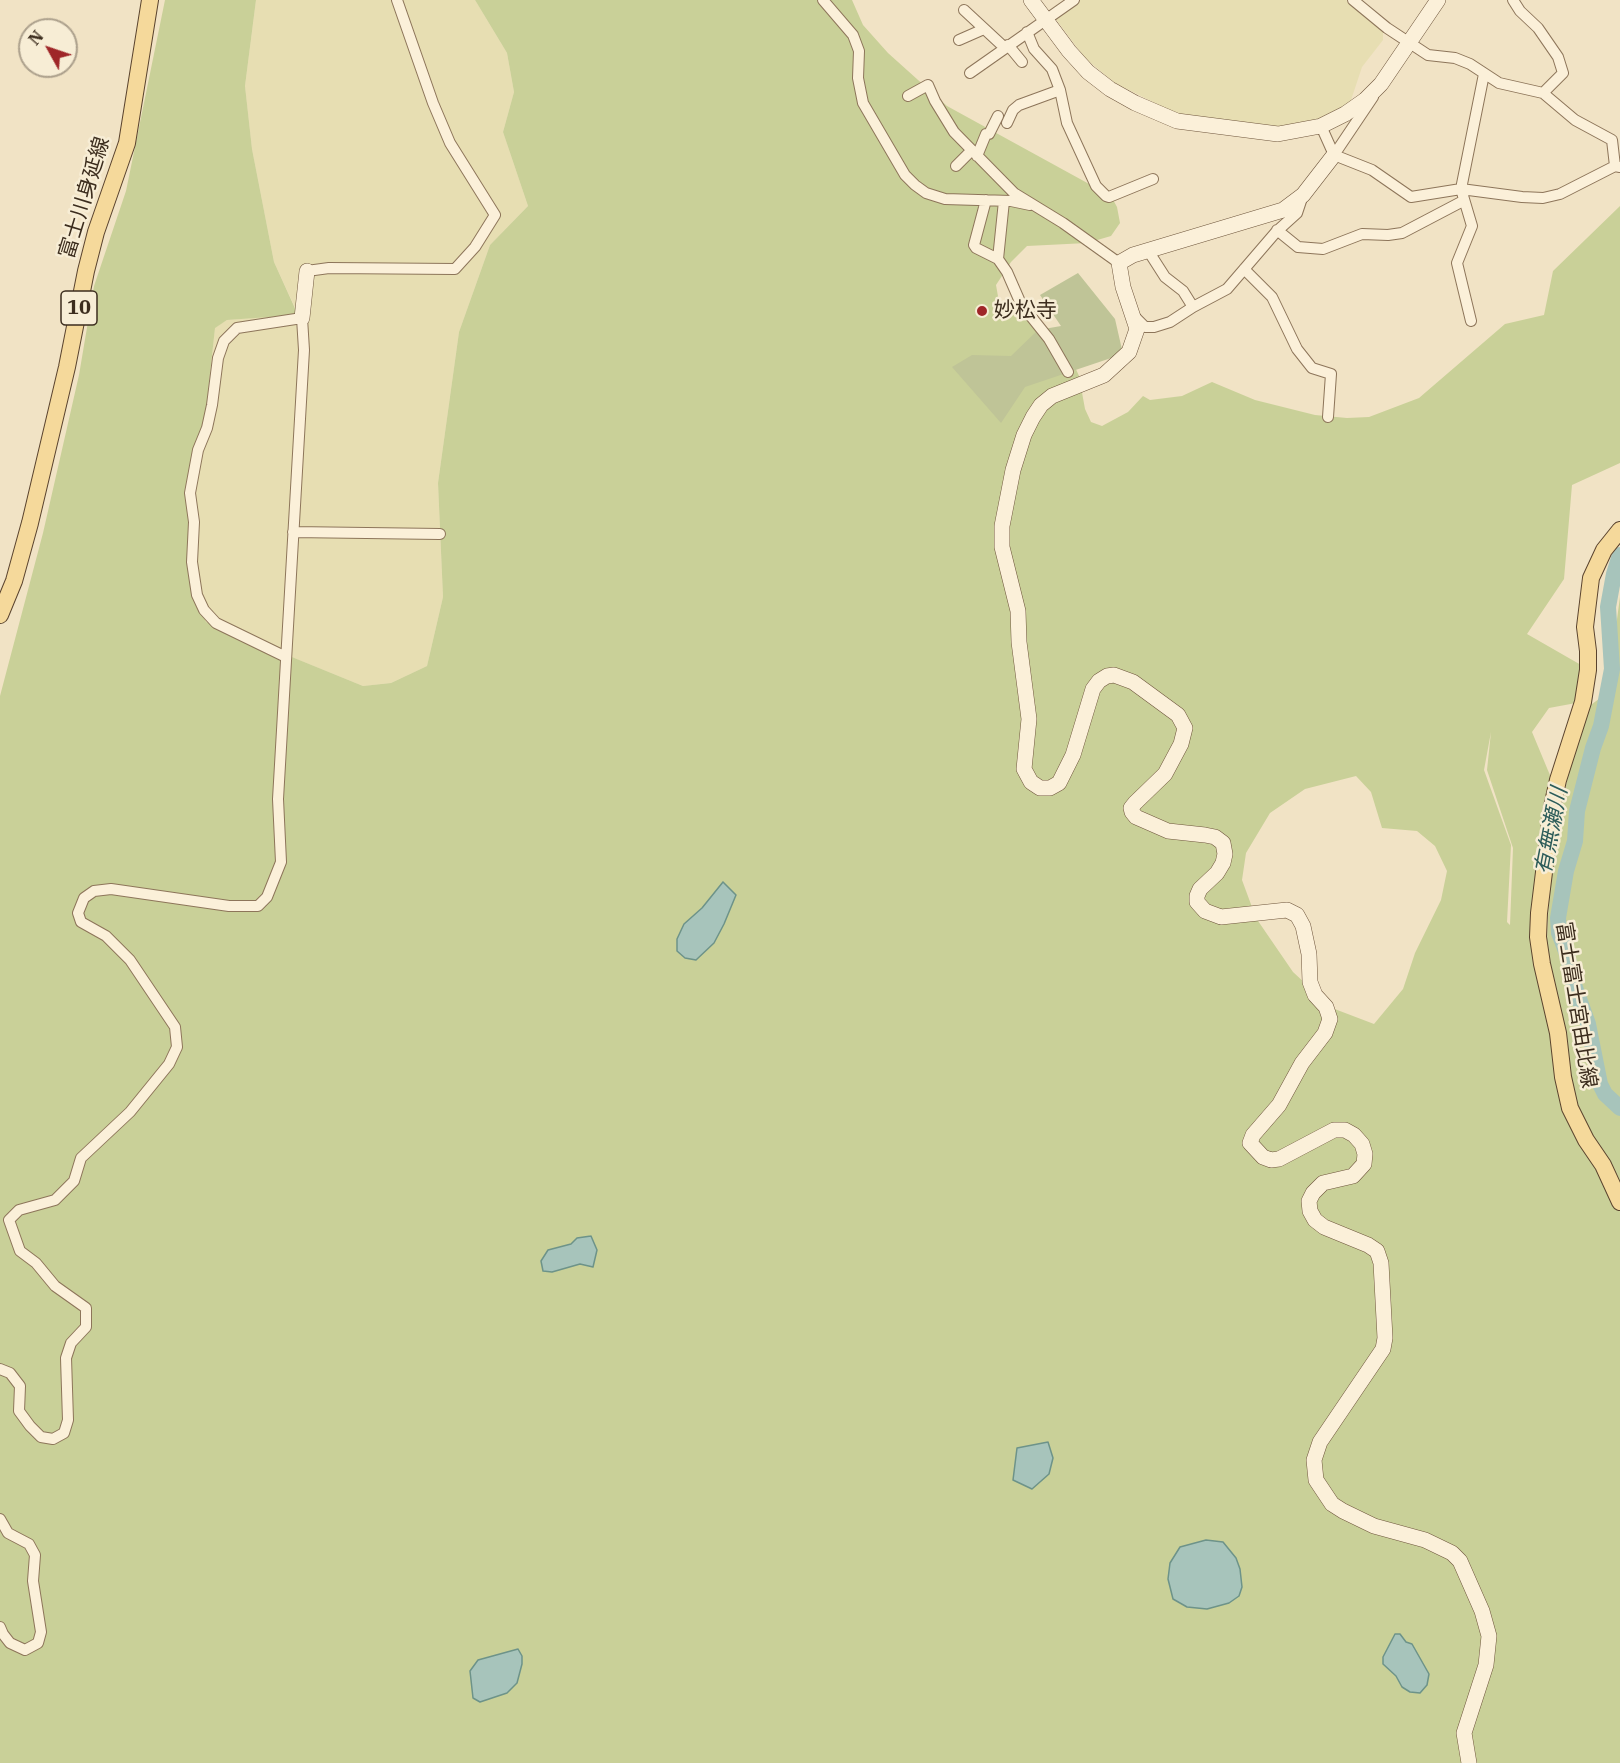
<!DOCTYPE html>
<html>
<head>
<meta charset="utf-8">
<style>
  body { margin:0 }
  #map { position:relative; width:1620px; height:1763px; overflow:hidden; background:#f1e3c5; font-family:"IBM Plex Serif",serif }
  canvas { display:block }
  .north { position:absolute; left:18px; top:18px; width:60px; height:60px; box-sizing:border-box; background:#f7edd5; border:2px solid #aca08c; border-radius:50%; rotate:310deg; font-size:16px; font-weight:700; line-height:24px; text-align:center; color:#3c2d1e }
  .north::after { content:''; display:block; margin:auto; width:21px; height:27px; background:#9f2628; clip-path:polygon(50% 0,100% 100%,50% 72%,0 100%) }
</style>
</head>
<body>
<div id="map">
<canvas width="1620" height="1763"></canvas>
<div class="north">N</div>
</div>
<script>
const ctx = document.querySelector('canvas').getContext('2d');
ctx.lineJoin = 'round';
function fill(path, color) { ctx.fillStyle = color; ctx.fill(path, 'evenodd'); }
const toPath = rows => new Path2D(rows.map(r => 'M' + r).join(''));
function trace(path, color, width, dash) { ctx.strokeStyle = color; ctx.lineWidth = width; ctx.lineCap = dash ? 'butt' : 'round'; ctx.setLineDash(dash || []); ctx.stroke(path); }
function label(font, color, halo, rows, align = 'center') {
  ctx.font = font + ' "IBM Plex Serif","Noto Sans JP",serif'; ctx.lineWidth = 5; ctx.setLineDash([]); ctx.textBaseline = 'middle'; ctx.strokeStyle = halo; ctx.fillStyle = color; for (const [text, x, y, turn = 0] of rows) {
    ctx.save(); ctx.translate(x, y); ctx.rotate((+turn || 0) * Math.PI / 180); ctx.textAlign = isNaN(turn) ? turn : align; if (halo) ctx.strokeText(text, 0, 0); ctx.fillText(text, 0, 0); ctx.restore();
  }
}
const farmland = toPath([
  [256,0,475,0,507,53,514,92,503,132,528,206,490,245,459,332,438,483,443,597,427,666,391,683,363,686,205,622,191,581,190,490,206,411,215,327,227,320,298,314,274,262,252,149,245,86],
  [1079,0,1346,0,1383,32,1383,40,1362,67,1350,103,1316,121,1273,128,1183,115,1167,109,1115,83,1085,58,1055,18]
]);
const green = toPath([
  [165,0,256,0,245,86,252,149,274,262,298,315,227,320,215,328,206,411,190,490,191,581,206,622,363,686,391,683,427,666,443,597,438,483,459,332,490,245,528,206,503,132,514,92,507,53,475,0,852,0,863,25,888,53,947,106,1111,196,1117,207,1120,223,1111,236,1087,243,1027,246,1011,262,996,285,999,302,1007,310,1026,316,1047,328,1067,349,1079,376,1085,409,1091,422,1102,426,1128,412,1143,396,1150,400,1182,396,1212,382,1255,400,1315,415,1347,418,1369,417,1419,398,1505,324,1544,315,1553,271,1620,206,1620,463,1572,485,1564,579,1527,634,1581,665,1576,703,1549,708,1532,732,1552,780,1543,837,1546,961,1549,894,1558,824,1574,747,1588,707,1607,693,1620,597,1620,1763,0,1763,0,696,43,533,79,375,94,286,126,191],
  [1491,732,1487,770,1513,848,1510,925,1507,922,1511,845,1484,770],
  [1356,776,1371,792,1382,828,1417,831,1435,846,1447,871,1441,900,1415,953,1403,989,1374,1024,1332,1008,1293,972,1256,918,1242,880,1246,853,1270,813,1305,789]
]);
const cemetery = toPath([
  [1078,273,1115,319,1123,354,1025,387,1001,423,952,367,972,355,1011,356,1038,330,1061,326,1040,295]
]);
const water = toPath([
  [723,882,736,895,724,924,714,943,696,960,685,958,677,951,677,939,684,924,702,908,723,882],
  [591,1236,597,1250,593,1267,580,1264,552,1272,543,1271,541,1261,548,1250,571,1244,577,1238,591,1236],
  [1048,1442,1053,1458,1049,1474,1032,1489,1013,1480,1017,1448,1048,1442],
  [1206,1540,1223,1542,1236,1558,1240,1569,1242,1587,1239,1596,1229,1603,1207,1609,1187,1607,1173,1599,1168,1579,1170,1563,1180,1547,1206,1540],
  [1395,1634,1400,1634,1406,1642,1412,1644,1429,1674,1427,1685,1420,1693,1410,1692,1402,1687,1396,1676,1383,1664,1383,1657,1395,1634],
  [518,1649,522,1656,522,1664,517,1683,507,1693,480,1702,473,1698,470,1671,478,1660,518,1649]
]);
const river = toPath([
  [1620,555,1614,574,1608,607,1612,669,1601,726,1593,748,1577,811,1575,841,1566,871,1558,918,1559,933,1567,954,1573,982,1588,1024,1600,1084,1605,1094,1620,1108]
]);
const street = toPath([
  [823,0,853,35,859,51,858,78,863,103,905,175,915,185,926,193,945,199,1011,201,1030,205],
  [1353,0,1387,28,1428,55,1455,58,1470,64,1499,83,1543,93,1575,120,1612,140,1615,166],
  [1513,0,1520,11,1538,28,1558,57,1563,73,1543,93],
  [964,10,1005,48],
  [1027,32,1034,49,1052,69,1060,90,1067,123,1096,186,1106,196,1109,197,1153,179],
  [959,40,984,29],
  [1008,45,1022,62],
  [970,73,1074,0],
  [908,96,928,85,935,101,954,132,1014,193,1063,223,1119,263],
  [1007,123,1013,110,1019,105,1060,90],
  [1321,126,1334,155,1372,170,1411,197,1461,189,1522,197,1543,198,1560,194,1615,166,1620,167],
  [1334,155,1373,97],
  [977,156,986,134,989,134,998,116],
  [956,166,971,151],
  [986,200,974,245,976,248,998,259,1007,272,1021,304,1049,339,1068,372],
  [1277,230,1298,247,1323,249,1362,234,1388,235,1402,233,1463,201],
  [1149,252,1165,277,1183,291,1193,307,1227,289,1276,232,1297,213,1303,195],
  [998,259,1004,201],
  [1244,269,1272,297,1297,349,1312,368,1331,374,1328,417],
  [307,271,329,268,455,269,475,247,495,215,450,143,433,103,397,0],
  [1135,317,1145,327,1154,327,1170,322,1193,307],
  [1471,321,1457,263,1472,226,1461,189,1484,74],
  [293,532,440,534],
  [0,1369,10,1373,20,1386,19,1411,30,1426,41,1437,53,1439,64,1433,68,1420,66,1358,71,1343,86,1327,86,1308,55,1286,36,1263,20,1251,9,1220,19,1210,55,1200,74,1181,81,1158,130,1112,169,1064,177,1047,175,1027,130,960,106,936,81,922,78,913,84,898,94,891,111,889,229,906,258,906,267,897,281,862,278,799,304,350,302,318,237,328,224,341,218,358,212,405,207,428,198,450,190,493,194,522,192,562,197,595,204,610,216,623,286,657],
  [0,1519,8,1533,29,1544,35,1555,33,1581,41,1632,38,1643,25,1650,10,1643,3,1634,0,1627]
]);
const secondary = toPath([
  [1031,0,1069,51,1088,72,1110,89,1135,103,1177,121,1278,134,1321,126,1345,114,1365,100,1381,84,1438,0],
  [1334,155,1303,195,1283,210,1133,255,1119,263,1123,287,1137,329,1129,352,1104,375,1052,396,1041,405,1033,417,1024,435,1013,470,1002,526,1002,547,1018,611,1019,642,1029,719,1024,769,1031,782,1040,788,1050,788,1059,783,1073,755,1093,689,1099,681,1107,676,1114,675,1133,682,1178,715,1185,728,1181,744,1165,774,1135,803,1131,808,1132,812,1136,817,1168,831,1205,835,1215,837,1223,843,1225,854,1223,863,1217,873,1200,889,1197,896,1197,902,1205,911,1221,917,1287,910,1297,915,1303,926,1309,954,1310,982,1315,995,1326,1007,1330,1019,1325,1033,1302,1063,1279,1105,1253,1135,1250,1143,1263,1157,1271,1160,1279,1159,1334,1130,1345,1130,1354,1135,1362,1144,1365,1154,1364,1164,1353,1176,1323,1183,1313,1193,1309,1201,1310,1211,1315,1220,1324,1227,1368,1245,1377,1251,1381,1263,1385,1338,1383,1349,1320,1442,1314,1460,1316,1480,1332,1504,1343,1511,1374,1526,1425,1540,1452,1553,1460,1561,1482,1611,1489,1636,1486,1665,1464,1733,1469,1763],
  [302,318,307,271]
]);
const primary = toPath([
  [1620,530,1604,550,1591,578,1585,627,1588,651,1588,670,1583,702,1558,780,1552,807,1539,913,1538,937,1542,964,1558,1033,1563,1077,1570,1108,1586,1140,1603,1165,1620,1202],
  [0,615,14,581,30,523,67,367,86,271,96,232,127,143,150,0]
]);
const markers = [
  [982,311,6,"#9f2628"]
];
const shields = [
  [79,308,36]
];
const shieldNames = [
  ["10",79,308]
];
const streetNames = [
  ["富士川身延線",85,198,-73],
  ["富士富士宮由比線",1576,1005,81]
];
const poiNames = [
  ["妙松寺",994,311]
];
const waterNames = [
  ["有無瀬川",1552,831,-79]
];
fill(farmland, '#e7deb2');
fill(green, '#c9d098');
fill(cemetery, '#bfc497');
fill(water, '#a7c4bb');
trace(water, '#6d9389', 1.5);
trace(river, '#a7c4bb', 16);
trace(street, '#8d755a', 12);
trace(secondary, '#6f563d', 16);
trace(primary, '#5a432e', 18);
trace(street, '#fbf0d9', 10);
trace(secondary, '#fbf0d9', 15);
trace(primary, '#f5d99b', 16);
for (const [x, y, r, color] of markers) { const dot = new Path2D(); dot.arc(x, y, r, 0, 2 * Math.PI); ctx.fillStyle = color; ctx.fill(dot); trace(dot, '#f7edd5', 2); }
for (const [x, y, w] of shields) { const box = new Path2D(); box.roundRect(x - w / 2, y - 17, w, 34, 4.5); ctx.fillStyle = '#f7edd5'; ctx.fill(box); trace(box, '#3c2d1e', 1.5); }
label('bold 20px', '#3c2d1e', null, shieldNames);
label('21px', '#3c2d1e', '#f7edd5', streetNames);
label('21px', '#3c2d1e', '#f7edd5', poiNames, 'left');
label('italic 22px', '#2d5c59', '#f7edd5', waterNames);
</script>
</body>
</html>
